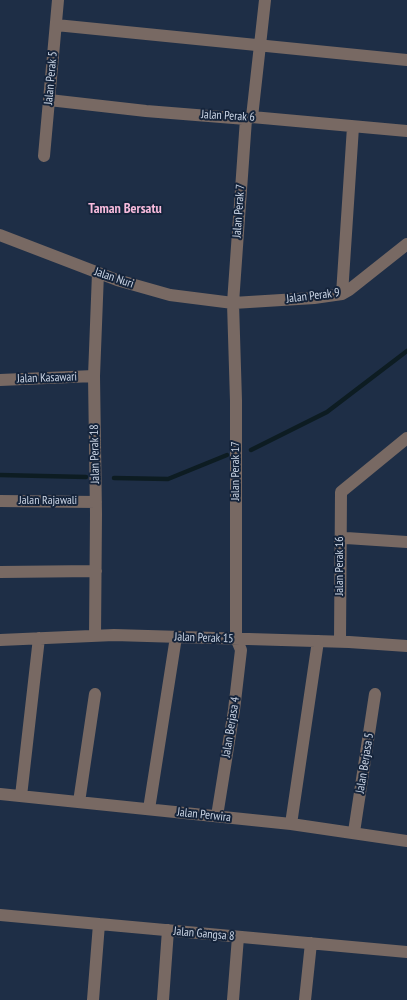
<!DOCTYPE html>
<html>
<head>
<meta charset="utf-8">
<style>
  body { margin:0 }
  canvas { display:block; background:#1e2e46 }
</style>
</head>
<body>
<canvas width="407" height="1000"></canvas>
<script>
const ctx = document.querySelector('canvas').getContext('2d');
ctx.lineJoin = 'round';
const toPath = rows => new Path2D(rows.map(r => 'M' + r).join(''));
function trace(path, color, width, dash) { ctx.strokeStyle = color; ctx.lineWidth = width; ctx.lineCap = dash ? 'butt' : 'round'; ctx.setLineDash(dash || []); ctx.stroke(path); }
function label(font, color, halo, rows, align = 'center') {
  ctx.font = font + ' "PT Sans Narrow",sans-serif'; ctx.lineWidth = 4; ctx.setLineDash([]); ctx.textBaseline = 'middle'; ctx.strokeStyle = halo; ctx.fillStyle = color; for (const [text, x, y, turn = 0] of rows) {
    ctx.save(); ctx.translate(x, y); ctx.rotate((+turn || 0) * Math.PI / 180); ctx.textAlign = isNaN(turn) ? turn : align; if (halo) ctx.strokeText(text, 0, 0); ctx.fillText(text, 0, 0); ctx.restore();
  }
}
const stream = toPath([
  [251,450,327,412,407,351],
  [0,475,86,477],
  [114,478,168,479,227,455]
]);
const minor = toPath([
  [56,25,407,60],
  [49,100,146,111,246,119,252,117,407,131],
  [252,117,265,0],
  [44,156,58,0],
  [0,235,117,280,170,295,233,303,314,298,342,294,349,290,407,244],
  [342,294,353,127],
  [0,380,94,376],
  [0,501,96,502],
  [340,540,346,538,407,542],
  [0,572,96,571],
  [95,636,96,514,94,376,98,273],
  [0,640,114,635,349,642,407,646],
  [340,641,341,492,407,438],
  [0,794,291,824,407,841],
  [21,796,39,638],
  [79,802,95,694],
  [149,809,176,637],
  [217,816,234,710,241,650,236,638,236,401,233,303,246,119],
  [291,824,318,641],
  [354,832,375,694],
  [0,915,407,952],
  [93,1000,99,924],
  [163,1000,168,930],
  [233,1000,238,937],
  [305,1000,311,943]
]);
const streetNames = [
  ["Jalan Perak 5",51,78,-85],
  ["Jalan Perak 6",228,116,3],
  ["Jalan Perak 7",239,211,-86],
  ["Jalan Nuri",114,278,19],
  ["Jalan Perak 9",313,296,-7],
  ["Jalan Kasawari",47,378,-2],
  ["Jalan Perak 18",95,454,-91],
  ["Jalan Perak 17",236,471,-90],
  ["Jalan Rajawali",48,501],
  ["Jalan Perak 16",340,566,-90],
  ["Jalan Perak 15",204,638,2],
  ["Jalan Berjasa 4",231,727,-81],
  ["Jalan Berjasa 5",365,763,-81],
  ["Jalan Perwira",204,815,6],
  ["Jalan Gangsa 8",204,934,5]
];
const neighbourhoodNames = [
  ["Taman Bersatu",125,209]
];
trace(stream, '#0d1c22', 4.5);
trace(minor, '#786963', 12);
label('12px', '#cbd5e5', '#15243b', streetNames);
label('bold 14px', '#f7bbdc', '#15243b', neighbourhoodNames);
</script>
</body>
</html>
